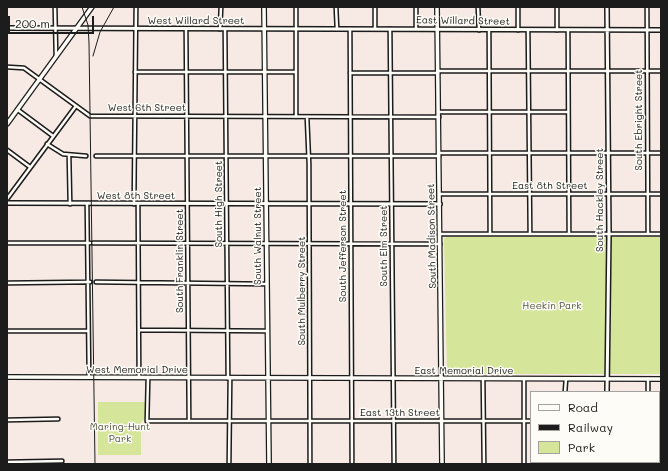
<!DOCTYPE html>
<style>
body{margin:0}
#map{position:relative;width:668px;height:471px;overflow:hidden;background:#f7eae4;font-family:Mali,sans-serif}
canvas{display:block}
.frame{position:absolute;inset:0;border:8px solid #1c1c1c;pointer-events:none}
.legend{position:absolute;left:530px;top:391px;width:130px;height:72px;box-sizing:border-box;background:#fdfcf7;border:1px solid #a3a29f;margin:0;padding:5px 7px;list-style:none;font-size:12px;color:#1c1c1c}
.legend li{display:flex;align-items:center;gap:8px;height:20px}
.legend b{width:20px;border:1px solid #a3a29f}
.scale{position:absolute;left:8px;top:16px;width:86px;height:18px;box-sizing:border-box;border:2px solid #1c1c1c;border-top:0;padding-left:5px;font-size:12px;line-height:14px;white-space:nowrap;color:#1c1c1c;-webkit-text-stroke:3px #fdfcf7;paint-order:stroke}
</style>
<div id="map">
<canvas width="668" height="471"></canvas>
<div class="frame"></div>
<ul class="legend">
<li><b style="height:5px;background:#fdfcf7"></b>Road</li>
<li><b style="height:5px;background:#1c1c1c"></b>Railway</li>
<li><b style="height:11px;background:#d5e599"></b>Park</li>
</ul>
<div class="scale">200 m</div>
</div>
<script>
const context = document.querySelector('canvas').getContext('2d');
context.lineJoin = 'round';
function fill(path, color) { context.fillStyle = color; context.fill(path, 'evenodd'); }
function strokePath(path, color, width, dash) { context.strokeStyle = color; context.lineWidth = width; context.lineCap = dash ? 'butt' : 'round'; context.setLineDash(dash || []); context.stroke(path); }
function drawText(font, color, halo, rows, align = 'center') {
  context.font = font + ' Mali,sans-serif'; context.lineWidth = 3; context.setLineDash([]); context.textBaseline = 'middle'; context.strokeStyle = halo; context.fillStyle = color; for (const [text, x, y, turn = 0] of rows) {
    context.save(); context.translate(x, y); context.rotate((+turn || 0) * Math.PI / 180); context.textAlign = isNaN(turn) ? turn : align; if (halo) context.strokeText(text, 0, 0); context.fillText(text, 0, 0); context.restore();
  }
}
fill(new Path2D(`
 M446,237h215v137h-214l-3,-135z
 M98,402h47l1,16 -5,4v33h-43z`), '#d5e599');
const minor = new Path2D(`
 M55,7l1,49
 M296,7v110
 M336,7l1,22
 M478,7l1,23
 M518,7v23
 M557,7v23
 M647,7l1,227
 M375,28v-21
 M186,29l3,392
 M220,29l1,-22
 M225,29l3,349
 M350,29l2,435
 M390,29l4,435
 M416,29v-22
 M489,30l1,204
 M528,30l2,204
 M568,30l1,204
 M7,67l17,1 66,48 349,1
 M438,71h223
 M135,72h161
 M350,73h88
 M18,110l35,26
 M438,112h130
 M307,117l2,47 1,300
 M47,144l16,10 23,2
 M7,150l23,17
 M439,153h222
 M69,156l1,48
 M96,156h343
 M440,194h221
 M7,199l69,-93
 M87,204l2,173
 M134,204l2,-197
 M138,204l1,173
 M440,234h221
 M7,243h83
 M93,243l347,1
 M96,282l170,2
 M7,283l83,-1
 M139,330l127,1
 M7,331h80
 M148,379l-1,42h384
 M483,379l1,85
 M524,379v85
 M565,392l1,-13
 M648,392v-13
 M7,420l51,-1
 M659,421h2
 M7,462l55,-1
 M229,464l1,-85
 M566,464v-2
 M648,464v-2`);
const tertiary = new Path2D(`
 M7,28l654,2
 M7,203l433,1
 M607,392l2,-158 -2,-227
 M607,464v-2`);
const secondary = new Path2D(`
 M264,7l5,457
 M437,7l5,457
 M7,124l85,-117
 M7,377l654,2`);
strokePath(minor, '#1c1c1c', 5.5);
strokePath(tertiary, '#1c1c1c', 6);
strokePath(secondary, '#1c1c1c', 6);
strokePath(minor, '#fdfcf7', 2.5);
strokePath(tertiary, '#fdfcf7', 3);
strokePath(secondary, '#fdfcf7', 3.5);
strokePath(new Path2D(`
 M82,7l6,18 1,18 6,421
 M93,56l7,-24 14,-25`), '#1c1c1c', 1);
drawText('10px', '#1c1c1c', '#fdfcf7', [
 ["West Willard Street",196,21],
 ["East Willard Street",463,21,1],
 ["West 6th Street",147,108],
 ["South Ebright Street",639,120,-90],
 ["East 8th Street",550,186],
 ["West 8th Street",136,196],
 ["South Hackley Street",600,200,-90],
 ["South High Street",219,204,-90],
 ["South Walnut Street",258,236,-90],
 ["South Madison Street",432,236,-91],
 ["South Jefferson Street",343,246,-90],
 ["South Elm Street",384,246,-90],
 ["South Franklin Street",180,261,-90],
 ["South Mulberry Street",302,291,-90],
 ["West Memorial Drive",137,370],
 ["East Memorial Drive",464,371],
 ["East 13th Street",400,413]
]);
drawText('10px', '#545842', '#fdfcf7', [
 ["Heekin Park",552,306],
 ["Maring-Hunt",120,427],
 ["Park",120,439]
]);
</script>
